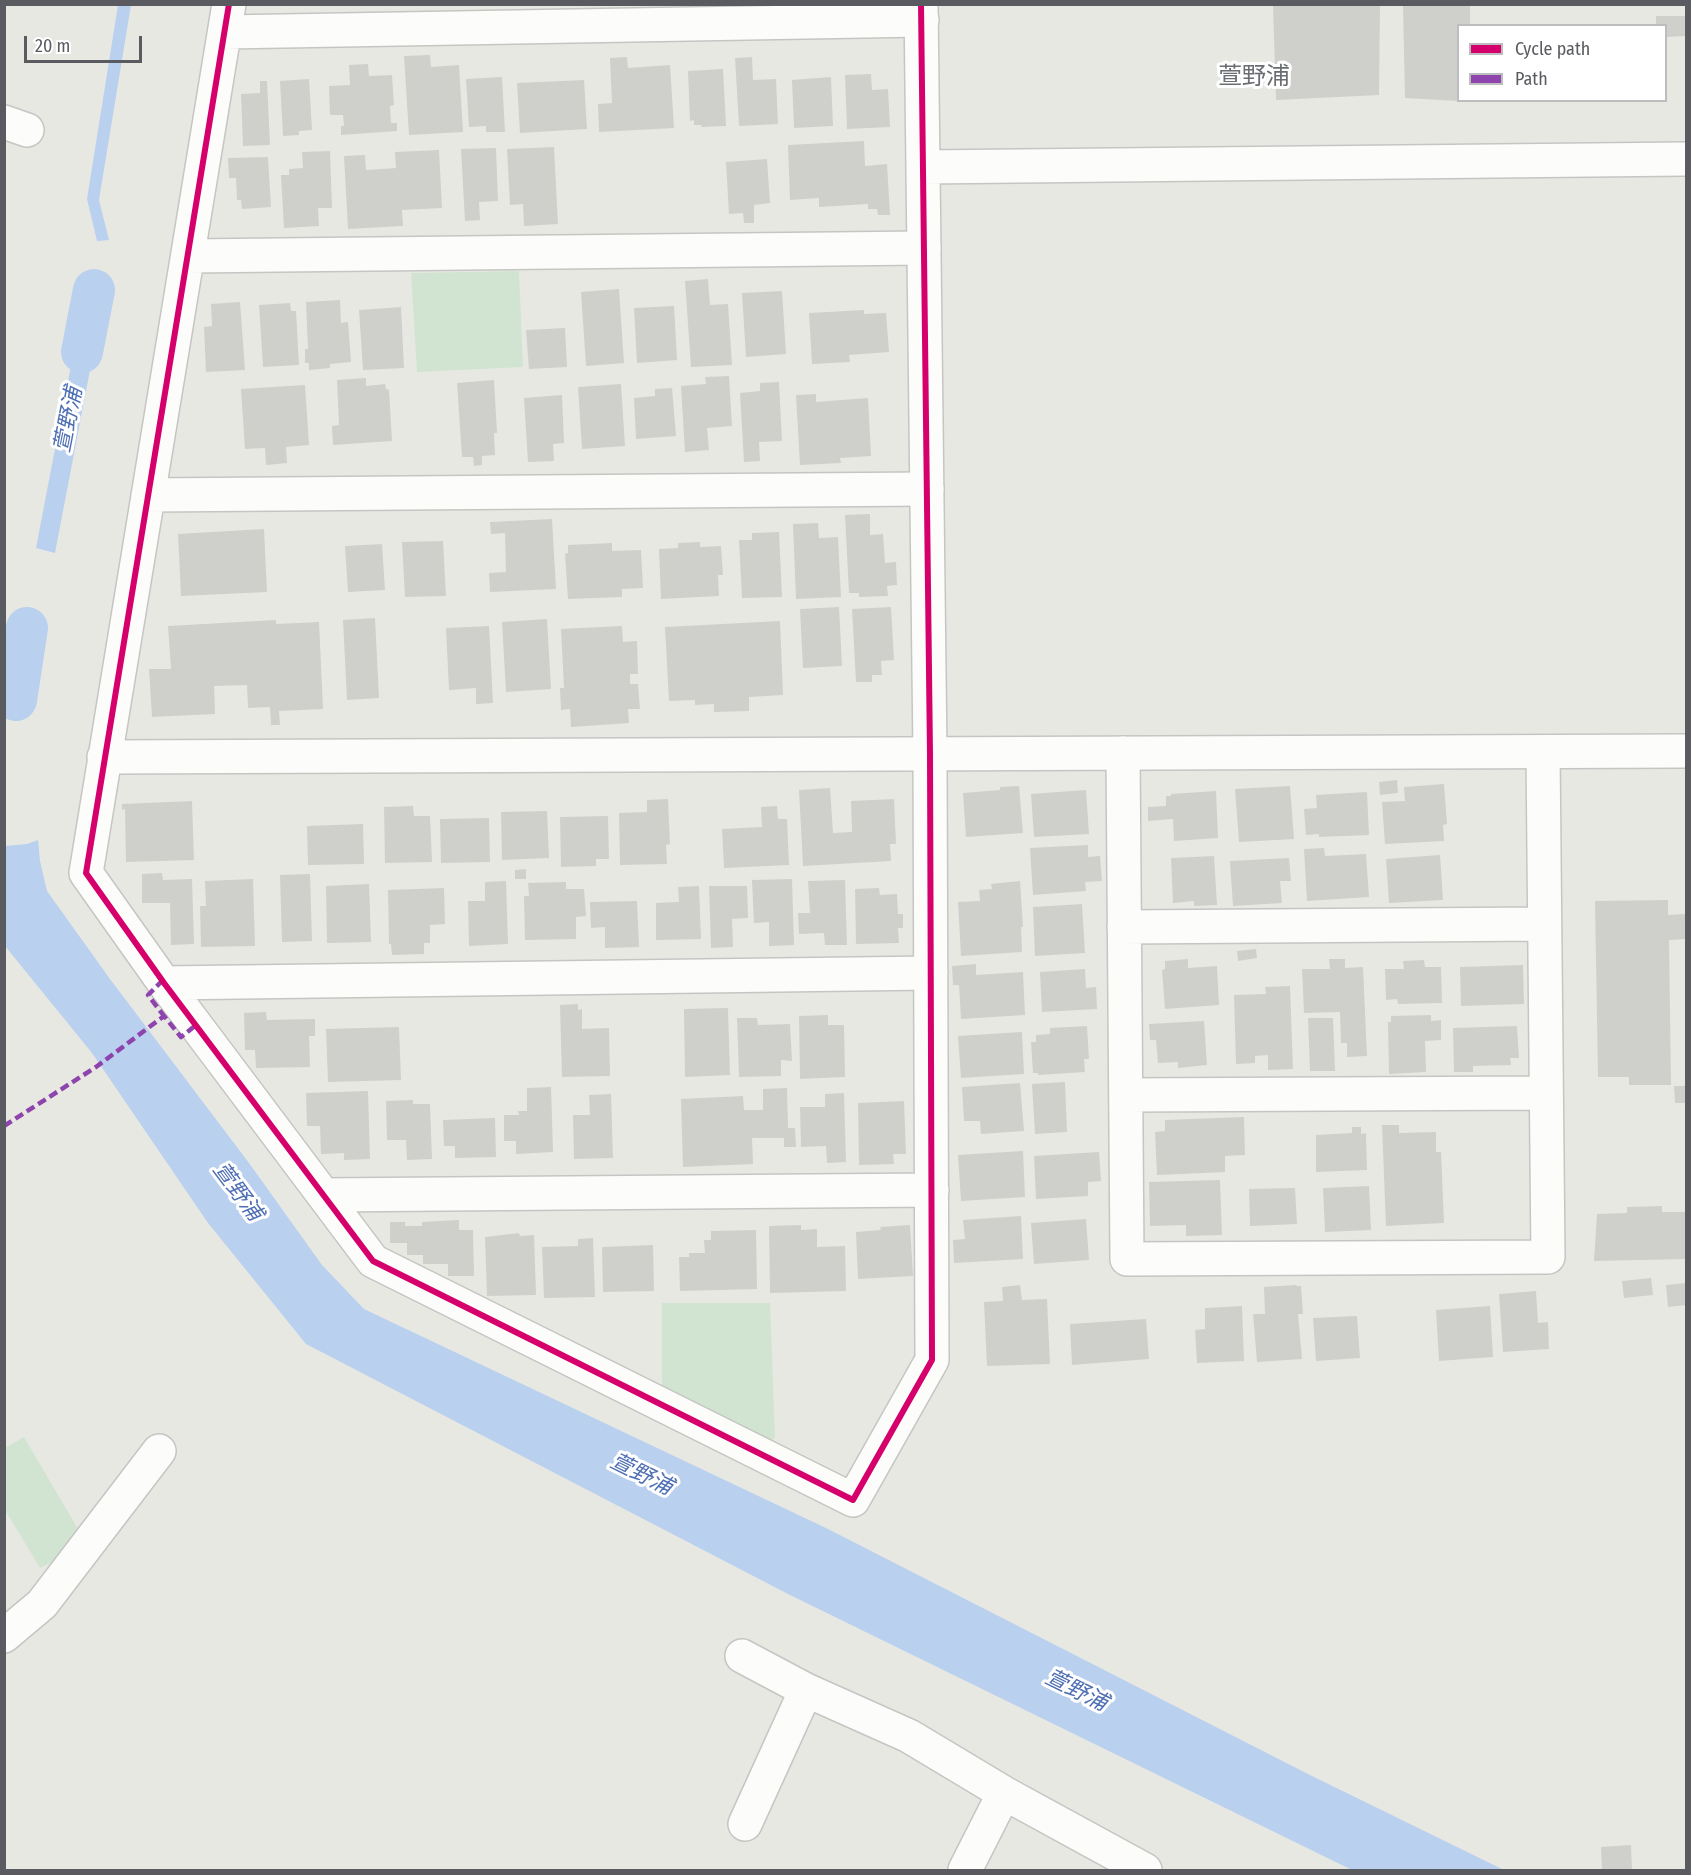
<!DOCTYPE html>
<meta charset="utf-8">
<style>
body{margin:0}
#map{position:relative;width:1691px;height:1875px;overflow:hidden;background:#e8e8e3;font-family:"Fira Sans Condensed",sans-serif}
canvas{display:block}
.frame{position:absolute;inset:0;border:6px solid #595b60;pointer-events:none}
.legend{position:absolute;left:1457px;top:24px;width:210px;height:78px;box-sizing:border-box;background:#fff;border:2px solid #bdbdbf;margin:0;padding:8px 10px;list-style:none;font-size:18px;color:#595b60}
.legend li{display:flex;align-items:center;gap:12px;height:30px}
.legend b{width:30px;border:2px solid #bdbdbf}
.scale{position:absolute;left:24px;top:36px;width:118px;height:27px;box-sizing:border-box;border:3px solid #595b60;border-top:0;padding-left:8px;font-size:18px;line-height:21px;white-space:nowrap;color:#595b60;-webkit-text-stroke:4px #fff;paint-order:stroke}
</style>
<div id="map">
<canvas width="1691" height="1875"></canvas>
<div class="frame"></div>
<ul class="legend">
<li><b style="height:8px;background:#d6006c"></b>Cycle path</li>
<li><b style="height:8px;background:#8e44ad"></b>Path</li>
</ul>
<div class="scale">20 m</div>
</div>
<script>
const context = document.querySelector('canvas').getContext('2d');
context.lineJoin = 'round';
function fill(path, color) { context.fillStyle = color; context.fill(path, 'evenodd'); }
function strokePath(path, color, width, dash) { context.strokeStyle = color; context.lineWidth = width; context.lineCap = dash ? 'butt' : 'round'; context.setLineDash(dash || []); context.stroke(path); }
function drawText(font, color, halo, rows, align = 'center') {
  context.font = font + ' "Fira Sans Condensed","Noto Sans JP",sans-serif'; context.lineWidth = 6; context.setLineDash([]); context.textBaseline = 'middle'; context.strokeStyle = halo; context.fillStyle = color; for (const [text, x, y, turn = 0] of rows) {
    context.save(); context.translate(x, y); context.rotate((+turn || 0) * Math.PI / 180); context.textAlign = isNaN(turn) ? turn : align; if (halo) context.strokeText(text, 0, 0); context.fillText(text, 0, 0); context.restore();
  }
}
fill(new Path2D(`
 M519,271l4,96 -106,5 -6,-99z
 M662,1303h108l5,134 -6,7 -107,-56z
 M24,1437l57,97 -27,27 -14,7 -35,-58v-62z`), '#d1e4d2');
fill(new Path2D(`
 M118,5h13l-32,195 10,40 -12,1 -10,-42z
 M85,292l19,5 -49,256 -19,-5z
 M19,630l16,1 -13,69 -17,-2z
 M38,840l2,21 7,30 63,88 139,184 73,102 42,44 464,220 480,245 196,96h-152l-564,-276 -482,-250 -98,-121 -116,-170 -87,-107v-100l22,-2z`), '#bad0ef');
strokePath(new Path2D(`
 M82,352l12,-62
 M16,700l11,-72`), '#bad0ef', 42);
fill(new Path2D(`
 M1273,4h107l-1,91 -103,5z
 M1403,4h67v22h-12v75l-53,-3z
 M1656,16h30v20l-20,1v-11h-10z
 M430,55l1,12 28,-2 4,67 -54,3 -5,-79z
 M627,57l1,11 42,-3 4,63 -75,4 -1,-28 14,-1 -2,-45z
 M752,57l1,23 23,-1 2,45 -39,2 -4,-68z
 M368,64l1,12 23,-1 2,30 -4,1 1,17h6v8l-56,4v-9h3l-1,-11h-13l-1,-29 21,-1 -1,-20z
 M723,69l3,57 -24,1 -1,-2h-7v-5l-4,1 -2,-50z
 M871,74l1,16 16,-1 2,38 -43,2 -2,-54z
 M502,77l3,55h-19v-6l-17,1 -3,-48z
 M831,77l2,49 -39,2 -2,-48z
 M309,79l3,51 -13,1v4l-16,1 -3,-55z
 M584,80l3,49 -67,4 -3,-50z
 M260,81h7l3,64 -27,1 -2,-52 19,-1z
 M864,141l1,25 22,-2 3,51h-12l-1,-6h-9v-5l-49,3v-9l-29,2 -2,-55z
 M554,147l4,77 -34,2 -1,-22 -13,1 -3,-56z
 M496,148l2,53 -19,1 1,18 -15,1 -4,-72z
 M439,150l3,58 -40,2 1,16 -55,3 -4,-73 21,-1 1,15 30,-2 -1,-16z
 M330,151l2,57h-14l1,18 -35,2 -3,-53h8v-6l14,-1 -1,-16z
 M268,157l3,50 -29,2 -1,-9h-4l-1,-22h-7l-1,-20z
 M767,159l3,44 -16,2v18h-10l-1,-10 -14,1 -3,-52z
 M708,279l2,26 18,-1 4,61 -41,2 -6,-86z
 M619,289l5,74 -38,3 -5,-74z
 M782,291l4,63 -40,3 -4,-64z
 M340,300l1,23 7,-1 3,40 -21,2v4l-21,2v-7h-4v-14h3l-2,-47z
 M240,302l5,68 -39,2 -2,-45 8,-1 -1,-22z
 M290,303l1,8h5l3,54 -36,2 -4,-62z
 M674,306l3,54 -40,3 -3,-55z
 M401,307l3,61 -41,2 -4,-60z
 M864,310v4l22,-1 3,39 -40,3 1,7 -38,2 -3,-51z
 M565,328l2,39 -38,2 -3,-39z
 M729,376l3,50 -25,2 2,22 -24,2 -4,-66 25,-2 -1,-7z
 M366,378v8l19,-2 1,5 3,1 3,51 -59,4 -1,-19 7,-1 -2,-45z
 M494,380l3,53h-3l1,22 -13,1v9l-8,1 -1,-9h-11l-5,-74z
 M779,382l3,59 -23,1 1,19 -16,1 -4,-69 20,-2v-8z
 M621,384l4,62 -43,3 -4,-62z
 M305,385l4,60 -23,2 1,16 -21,2 -1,-17 -20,1 -4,-60z
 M672,388l4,48 -40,3 -2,-41 21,-2v-7z
 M816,394v8l52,-4 3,58 -31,2 1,5 -41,2 -4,-70z
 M562,395l2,48 -11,1 1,17 -26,1 -4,-64z
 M870,514v21l13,-1 2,29 11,-1 1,23 -10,1 1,10 -29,1v-4h-10l-4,-78z
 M552,519l4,70 -66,3 -1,-19 17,-1 -1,-39 -14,1 -1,-12z
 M818,523l1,15 19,-1 3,60 -45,2 -3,-75z
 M264,529l3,63 -86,4 -3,-62z
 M779,532l3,65 -40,1 -3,-58h13v-7z
 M443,541l3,55 -41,1 -3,-55z
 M700,542v5l21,-1 2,29h-5l1,21 -58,3 -2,-50 19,-1v-5z
 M612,543v8l29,-1 2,38 -21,1v8l-54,2 -3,-45 3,-1v-8z
 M382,544l3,46 -37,2 -3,-46z
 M839,607l3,59 -39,2 -3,-59z
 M891,607l3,53 -13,1 1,14h-10v7h-16l-4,-73z
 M375,618l4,80 -32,2 -4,-80z
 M547,619l4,70 -45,3 -4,-70z
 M276,620v4l43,-2 4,87 -44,2 1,14h-9l-1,-18 -22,1 -1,-23 -33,1 1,28 -63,3 -3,-48h22l-3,-43z
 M780,621l3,74 -34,2v14l-35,1v-8l-19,1v-5l-26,1 -4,-74z
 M489,626l4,77 -17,1v-16l-27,2 -3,-62z
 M622,626l1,16 14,-1 1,33h-8v10h8l2,25h-12l1,14 -58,4 -1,-18 -9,1 -1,-22h4l-3,-59z
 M1397,780l1,13 -18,2 -1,-13z
 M1444,784l3,40 -4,1 1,16 -59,3 -3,-42 23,-1 -1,-14z
 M1019,786l4,47 -57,4 -3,-44 37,-3v-3z
 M1290,786l4,53 -55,3 -4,-53z
 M830,788l3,45 19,-1 -1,-31 43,-2 2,45h-6l1,17 -88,5 -4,-76z
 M1086,790l3,44 -55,3 -3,-43z
 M1216,791l2,47 -44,3 -1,-22 -25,2v-14l18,-1v-10h5v-2z
 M1367,792l2,43 -50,2v-3l-13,1 -2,-26 13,-1 -1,-13z
 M668,799l2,45 -4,1 1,19 -47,1 -1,-52 28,-1v-12z
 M192,801l2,59 -68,2 -1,-53 -3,1v-6z
 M413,806l1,10h16l2,46 -47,1 -1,-56z
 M777,806l1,13h9l2,46 -65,3 -2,-39 40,-2 -1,-20z
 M547,811l2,47 -47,2 -1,-48z
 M608,816l1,43h-13v7l-35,1 -1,-50z
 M489,818l1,44 -49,1 -1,-44z
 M363,824l1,40 -56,1 -1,-39z
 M1088,845v12l12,-1 2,25 -17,1 1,9 -53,4 -3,-47z
 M1324,848l1,8 41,-2 3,43 -62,4 -3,-52z
 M1440,855l3,45 -54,3 -3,-44z
 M1214,856l3,49 -23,1v-5l-21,2 -2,-45z
 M1289,858l2,23h-11l2,22 -49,3 -3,-45z
 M526,869v10h-11v-9z
 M162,873l1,7 29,-1 2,65 -23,1 -1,-42h-28v-29z
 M310,874l2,67 -30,1 -2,-67z
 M253,879l2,67 -54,1 -1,-41h6l-1,-25z
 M792,879l2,66 -25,1v-24l-15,1 -2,-43z
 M845,880l2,65h-22l-1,-12 -25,1 -1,-21h12l-2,-32z
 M506,881l2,63 -39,2 -1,-45h17v-19z
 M1020,881l3,46h-2l1,25 -61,4 -3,-54 22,-1 -1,-11 13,-1 -1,-5z
 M566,882v7h18l2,27 -10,1v22l-51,1 -1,-44h5l-1,-13z
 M369,884l2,58 -44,1 -1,-57z
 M699,886l2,53 -45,1v-37l23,-1 -1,-15z
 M709,886h38l1,32 -16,1 1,28 -22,1z
 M444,888l1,36 -15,1v18h-6v11l-32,1 -1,-11h-2l-1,-54z
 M879,888l1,7 17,-1 1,20h5v14h-5l1,15 -43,1 -1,-55z
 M1668,900v15l18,-1v25l-17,1 2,145h-42v-8h-31l-3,-176z
 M637,901l2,46 -34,1v-21l-14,1 -1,-26z
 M1082,904l3,49 -50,3 -2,-49z
 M1256,949l1,9 -19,3 -1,-10z
 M1188,959v9l29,-2 2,39 -54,4 -3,-39 3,-1v-8z
 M1329,959h16v9l18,-1 4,89 -20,1v-14h-6l-1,-31 -36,1 -2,-44h28z
 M1424,960l1,7h16l1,36 -44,1 -1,-5 -11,1 -1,-31h19l-1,-8z
 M976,964v11l47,-3 2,43 -64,4 -2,-34h-6l-1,-19z
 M1523,965l1,39 -63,2 -1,-39z
 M1085,969l1,19 10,-1 1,22 -55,3 -2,-40z
 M1290,986l3,83 -25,1v-15l-13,1v7l-19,1 -2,-69 32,-1 -1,-7z
 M578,1004v6l4,-1v20l27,-1 1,48 -48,1 -2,-72z
 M728,1008l2,67 -45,2 -1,-68z
 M266,1012l1,8 48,-1v17h-6l1,31 -54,1 -1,-18h-10l-1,-37z
 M828,1015v10h16l1,52 -45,2 -1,-63z
 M1431,1015v6l10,-1v20l-16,1 1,31 -37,2 -1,-52h3v-6z
 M737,1018h20l1,7 32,-1 2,37 -11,-1v16l-42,1z
 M1308,1018h25l2,53h-25z
 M1204,1021l3,44 -29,3v-6l-20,1 -2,-23h-6l-1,-16z
 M1087,1026l2,33h-5l1,13 -47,3v-2h-5l-2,-31h5v-7l14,-1v-6z
 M1517,1026l2,32h-9l1,7 -38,1v6h-19l-1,-44z
 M399,1027l2,53 -73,2 -2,-53z
 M1022,1032l2,42 -63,4 -3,-42z
 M1065,1082l2,50 -32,2 -3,-50z
 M1020,1083l4,48 -43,3 -1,-13h-16l-2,-34z
 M1674,1086h12v17h-11z
 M551,1087l2,65 -37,2v-13h-12v-26h15l-1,-4h9v-23z
 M787,1088l1,40h7l1,19h-12v-9h-32l1,26 -70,3 -2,-68 62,-3 1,14h19v-21z
 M368,1091l2,68 -26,1v-7l-23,1 -1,-28h-13l-1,-33z
 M844,1093l2,69 -19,1 -1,-17 -25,1 -1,-40h25v-13z
 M611,1094l2,64 -39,1 -1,-44h17l-1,-20z
 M413,1100v4h17l2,55 -25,1 -1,-20h-19l-1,-39z
 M904,1101l2,53h-13l1,10 -35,1 -1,-62z
 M1244,1117l1,38 -20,1v16l-68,3 -2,-43 10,-1v-11z
 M495,1118l1,39 -41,1v-12h-11l-1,-26z
 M1382,1125h17v8l37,-1v20h5l3,71 -58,3z
 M1352,1127h9v7l5,-1 1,37 -51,2v-37l36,-2z
 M1023,1151l2,46 -64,4 -3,-46z
 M1099,1152l2,29 -13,1v14l-52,3 -2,-43z
 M1220,1180l2,55 -36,1v-11l-36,1 -1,-44z
 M1369,1186l2,44 -46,2 -2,-44z
 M1295,1188l2,36 -47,2 -1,-37z
 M1662,1206v6h24v47l-92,2 3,-47 30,-1v-6z
 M1021,1216l2,43 -69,4 -1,-23 12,-1 -2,-19z
 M1086,1219l3,41 -55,4 -3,-41z
 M459,1220v10h14l1,46h-26v-12h-25v-9h-16v-12h-17v-21h15v4h17v-4z
 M801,1225v5l16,-1v18l28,-1 1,45 -76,2 -1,-67z
 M910,1225l3,51 -55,3 -2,-47 25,-2 -1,-3z
 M756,1230l1,59 -77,2 -1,-34h10v-4h16l-1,-13h7v-9z
 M519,1233l1,3 14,-1 2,60 -49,1 -2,-59z
 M593,1238l2,59 -51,1 -2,-51 36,-1v-7z
 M653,1245l1,46 -51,1 -1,-45z
 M1651,1278l2,17 -29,3 -2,-17z
 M1686,1283v22l-18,2 -2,-22z
 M1020,1285l2,15 25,-1 3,65 -63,2 -3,-64 19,-1 -1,-14z
 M1296,1285l1,1h4l2,28h-5l4,45 -45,3 -4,-48h12l-1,-27z
 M1536,1291l2,32 10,-1 1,27 -46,3 -4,-58z
 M1242,1306l2,55 -47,2 -2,-33 10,-1v-21z
 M1490,1306l3,51 -54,4 -3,-51z
 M1357,1316l3,42 -44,3 -3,-43z
 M1146,1319l3,40 -77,6 -2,-41z
 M1631,1845l1,25h-30l-1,-23z`), '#cfcfcc');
const street = new Path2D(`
 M229,4l-143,869 78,110 209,278 480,239 79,-140 -2,-606
 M225,32l697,-12
 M4,122l23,8
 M188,256l736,-8
 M148,495l779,-6
 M1123,753l4,506 421,-2 -5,-505
 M1124,927l420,-3
 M164,983l767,-10
 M1126,1095l420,-2
 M324,1195l608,-5
 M4,1636l38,-32 117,-153
 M742,1656l64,34 103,46 95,57 141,77
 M745,1824l61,-134
 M965,1870l39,-77`);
const secondary = new Path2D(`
 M921,4l9,750
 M923,167l763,-8
 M104,757l1582,-6`);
strokePath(street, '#c5c5c3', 36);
strokePath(secondary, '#c5c5c4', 36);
strokePath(street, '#fcfcfb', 33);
strokePath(secondary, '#fcfcfb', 33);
strokePath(new Path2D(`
 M163,980l-15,15 16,21
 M4,1126l92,-59 68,-51 17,21 15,-12`), '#8e44ad', 4.5, [9, 4.5]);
strokePath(new Path2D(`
 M229,4l-143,869 78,110 209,278 480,239 79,-140 -2,-606 -9,-750`), '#d6006c', 6);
drawText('italic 22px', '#4e6fb3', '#fff', [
 ["萱野浦",69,420,-79],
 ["萱野浦",237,1192,53],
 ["萱野浦",641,1475,26],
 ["萱野浦",1076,1691,26]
]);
drawText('24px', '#6a6d72', '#fff', [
 ["萱野浦",1254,77]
]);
</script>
